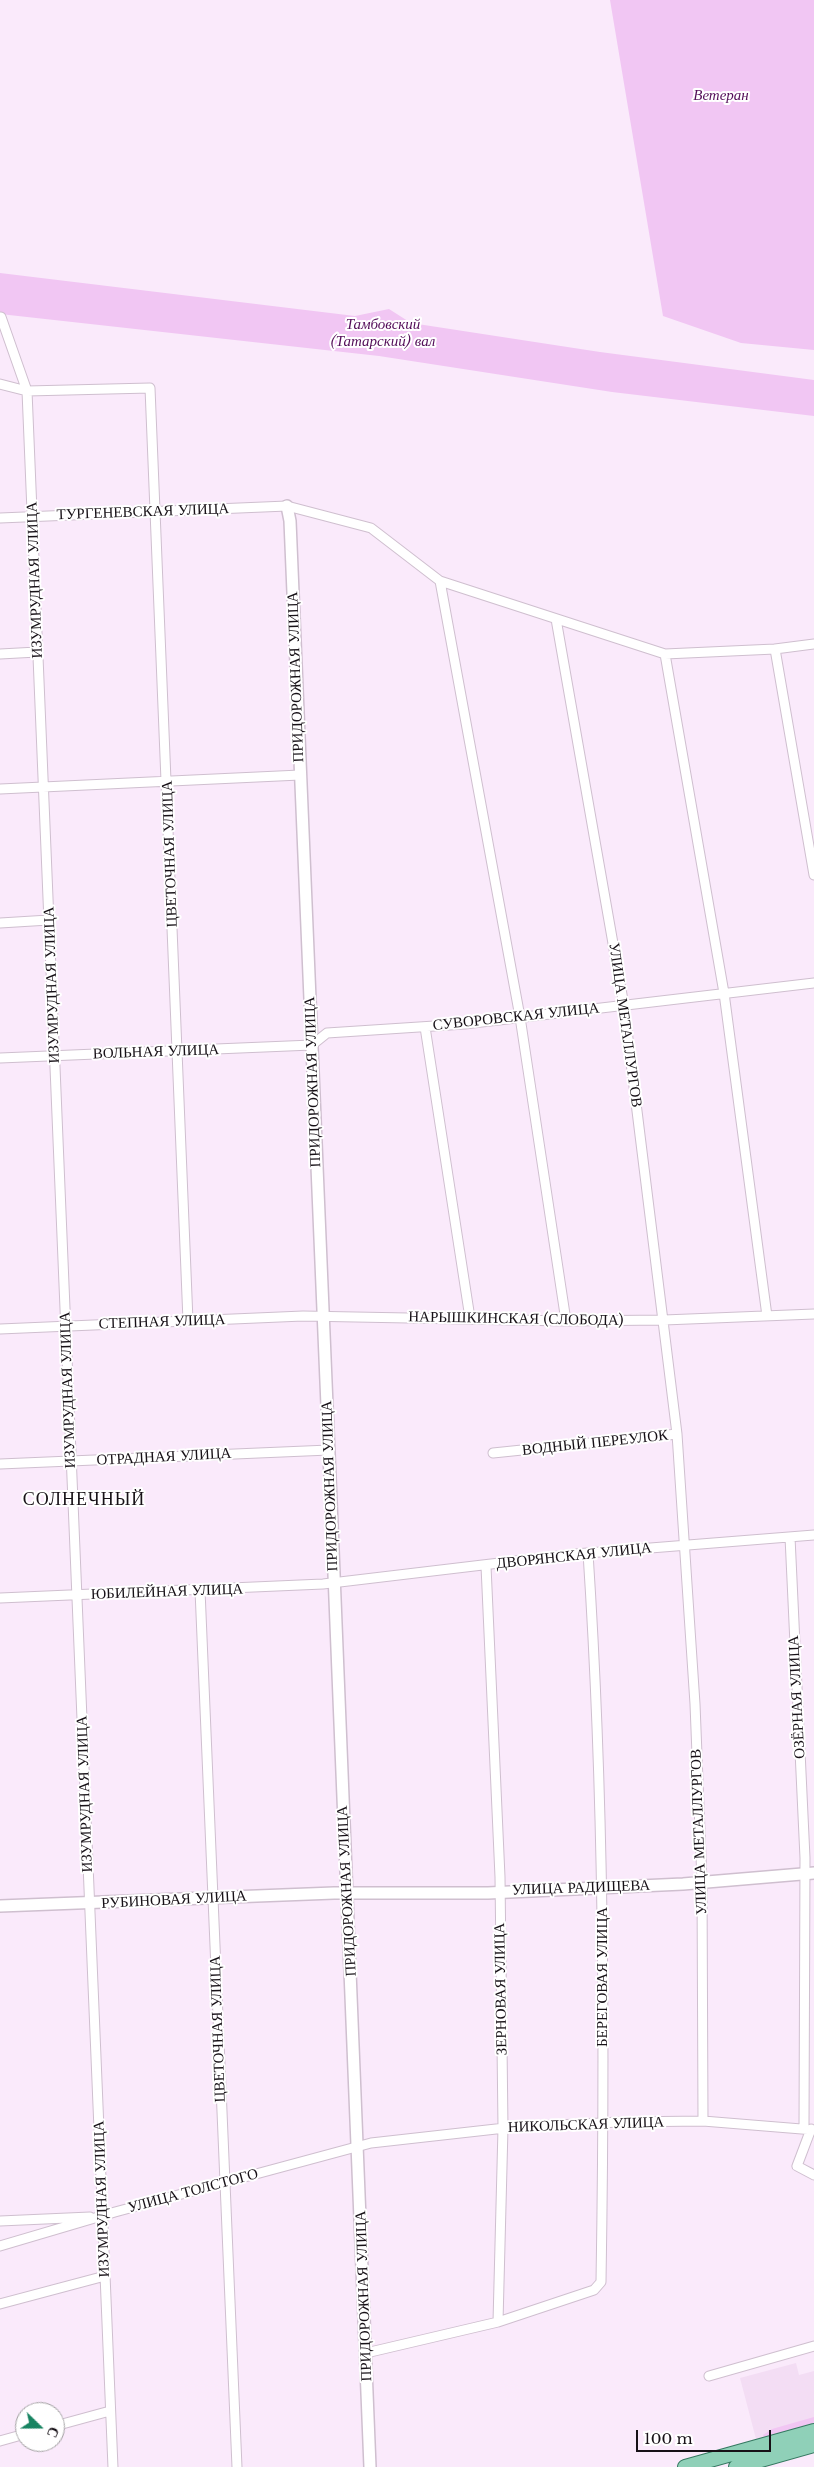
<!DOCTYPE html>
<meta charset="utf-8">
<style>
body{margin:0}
#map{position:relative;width:814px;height:2467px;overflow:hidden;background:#faeafb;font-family:"Libre Baskerville",serif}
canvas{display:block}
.north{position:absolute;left:15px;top:2402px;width:50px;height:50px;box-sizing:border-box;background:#fff;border:1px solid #a2a0a2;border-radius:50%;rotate:112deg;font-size:14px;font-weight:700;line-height:20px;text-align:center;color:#171117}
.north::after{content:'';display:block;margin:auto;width:18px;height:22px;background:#178461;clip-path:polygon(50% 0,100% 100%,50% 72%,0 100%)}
.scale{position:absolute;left:636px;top:2430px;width:135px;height:22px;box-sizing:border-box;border:2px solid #171117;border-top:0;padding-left:6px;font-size:15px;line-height:18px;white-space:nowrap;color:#171117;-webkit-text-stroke:4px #fff;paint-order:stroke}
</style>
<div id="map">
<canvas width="814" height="2467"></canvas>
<div class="north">С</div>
<div class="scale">100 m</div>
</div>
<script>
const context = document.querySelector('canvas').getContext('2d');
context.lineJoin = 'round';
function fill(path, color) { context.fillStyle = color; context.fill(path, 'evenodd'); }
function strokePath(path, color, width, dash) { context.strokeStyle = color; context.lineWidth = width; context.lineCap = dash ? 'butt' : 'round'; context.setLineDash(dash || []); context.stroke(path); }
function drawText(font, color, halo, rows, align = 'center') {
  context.font = font + ' "Libre Baskerville",serif'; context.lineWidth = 4; context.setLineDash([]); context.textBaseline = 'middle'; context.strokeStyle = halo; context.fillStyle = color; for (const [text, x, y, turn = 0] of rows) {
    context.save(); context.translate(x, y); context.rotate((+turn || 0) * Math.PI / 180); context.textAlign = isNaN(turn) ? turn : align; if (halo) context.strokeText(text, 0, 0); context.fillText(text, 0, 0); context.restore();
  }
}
fill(new Path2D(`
 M796,2363l3,12 15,-4v52l-58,16 -16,-61z`), '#f3ddf4');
fill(new Path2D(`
 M610,0h204v350l-73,-7 -78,-27z
 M0,273l355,43 34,-7 22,14 189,29 214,28v36l-202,-24 -233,-36 -379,-42z
 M814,2417v6l-50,14 -1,-2 9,-6z`), '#f1c6f3');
const minor = new Path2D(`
 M1,317l26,74 86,2076
 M0,384l27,7 123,-3 38,933
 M0,518l287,-12 84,22 69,53 225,73 110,-5 39,-5
 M440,581l80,436 46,304
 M556,619l68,387 53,428
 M775,649l39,226
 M0,654l37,-2
 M665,654l59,339 43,323
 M0,789l300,-14
 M0,923l49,-3
 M425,1027l45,291
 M0,1058l312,-13 15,-12 138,-9 349,-41
 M0,1329l303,-13 263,5 98,-1 150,-6
 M493,1453l184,-19 18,270 7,178 1,239
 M0,1464l329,-14
 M790,1537l15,321 -1,270
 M486,1566l14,311 3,251 -5,194
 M200,1590l37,877
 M0,1598l323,-14 252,-30 239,-19
 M811,2129l-14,37 17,9
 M0,2221l90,-4
 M0,2246l115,-34 256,-69 143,-16 106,-5 83,-1 111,9
 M0,2304l105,-28
 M366,2353l132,-31 96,-32 7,-8c4,-243 3,-486 -13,-729
 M709,2376l105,-30
 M55,2426l55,-15
 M0,2441l25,-7`);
const tertiary = new Path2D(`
 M287,506l3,15c28,649 54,1297 80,1946
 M0,1906l334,-13h154l195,-9 131,-11`);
const primary = new Path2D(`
 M685,2467l129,-36
 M736,2467l78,-22`);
strokePath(minor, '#cfbfcf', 11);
strokePath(tertiary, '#cfbfcf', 14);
strokePath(primary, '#347860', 16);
strokePath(minor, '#fff', 9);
strokePath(tertiary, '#fff', 11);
strokePath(primary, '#8fd0b8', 14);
drawText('italic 15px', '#540e59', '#fff', [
 ["Ветеран",721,96],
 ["Тамбовский",383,325],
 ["(Татарский) вал",383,342]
]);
drawText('15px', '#171117', '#fff', [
 ["ТУРГЕНЕВСКАЯ УЛИЦА",143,512,-2],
 ["ИЗУМРУДНАЯ УЛИЦА",35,580,-92],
 ["ПРИДОРОЖНАЯ УЛИЦА",296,677,-92],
 ["ЦВЕТОЧНАЯ УЛИЦА",170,854,-92],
 ["ИЗУМРУДНАЯ УЛИЦА",52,985,-92],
 ["СУВОРОВСКАЯ УЛИЦА",516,1017,-6],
 ["УЛИЦА МЕТАЛЛУРГОВ",625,1025,82],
 ["ВОЛЬНАЯ УЛИЦА",156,1052,-2],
 ["ПРИДОРОЖНАЯ УЛИЦА",313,1082,-92],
 ["НАРЫШКИНСКАЯ (СЛОБОДА)",516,1319,1],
 ["СТЕПНАЯ УЛИЦА",162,1322,-2],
 ["ИЗУМРУДНАЯ УЛИЦА",68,1390,-92],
 ["ВОДНЫЙ ПЕРЕУЛОК",595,1443,-6],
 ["ОТРАДНАЯ УЛИЦА",164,1457,-3],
 ["ПРИДОРОЖНАЯ УЛИЦА",330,1486,-92],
 ["ДВОРЯНСКАЯ УЛИЦА",574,1556,-6],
 ["ЮБИЛЕЙНАЯ УЛИЦА",167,1592,-2],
 ["ОЗЁРНАЯ УЛИЦА",797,1697,-93],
 ["ИЗУМРУДНАЯ УЛИЦА",85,1794,-92],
 ["УЛИЦА МЕТАЛЛУРГОВ",699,1832,-92],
 ["УЛИЦА РАДИЩЕВА",581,1888,-2],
 ["ПРИДОРОЖНАЯ УЛИЦА",347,1891,-93],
 ["РУБИНОВАЯ УЛИЦА",174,1900,-3],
 ["БЕРЕГОВАЯ УЛИЦА",603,1977,-90],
 ["ЗЕРНОВАЯ УЛИЦА",501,1989,-91],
 ["ЦВЕТОЧНАЯ УЛИЦА",218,2029,-92],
 ["НИКОЛЬСКАЯ УЛИЦА",586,2125,-2],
 ["УЛИЦА ТОЛСТОГО",193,2191,-15],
 ["ИЗУМРУДНАЯ УЛИЦА",102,2199,-92],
 ["ПРИДОРОЖНАЯ УЛИЦА",364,2296,-92]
]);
context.letterSpacing = '1px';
drawText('18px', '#171117', '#fff', [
 ["СОЛНЕЧНЫЙ",84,1500]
]);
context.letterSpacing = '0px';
</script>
